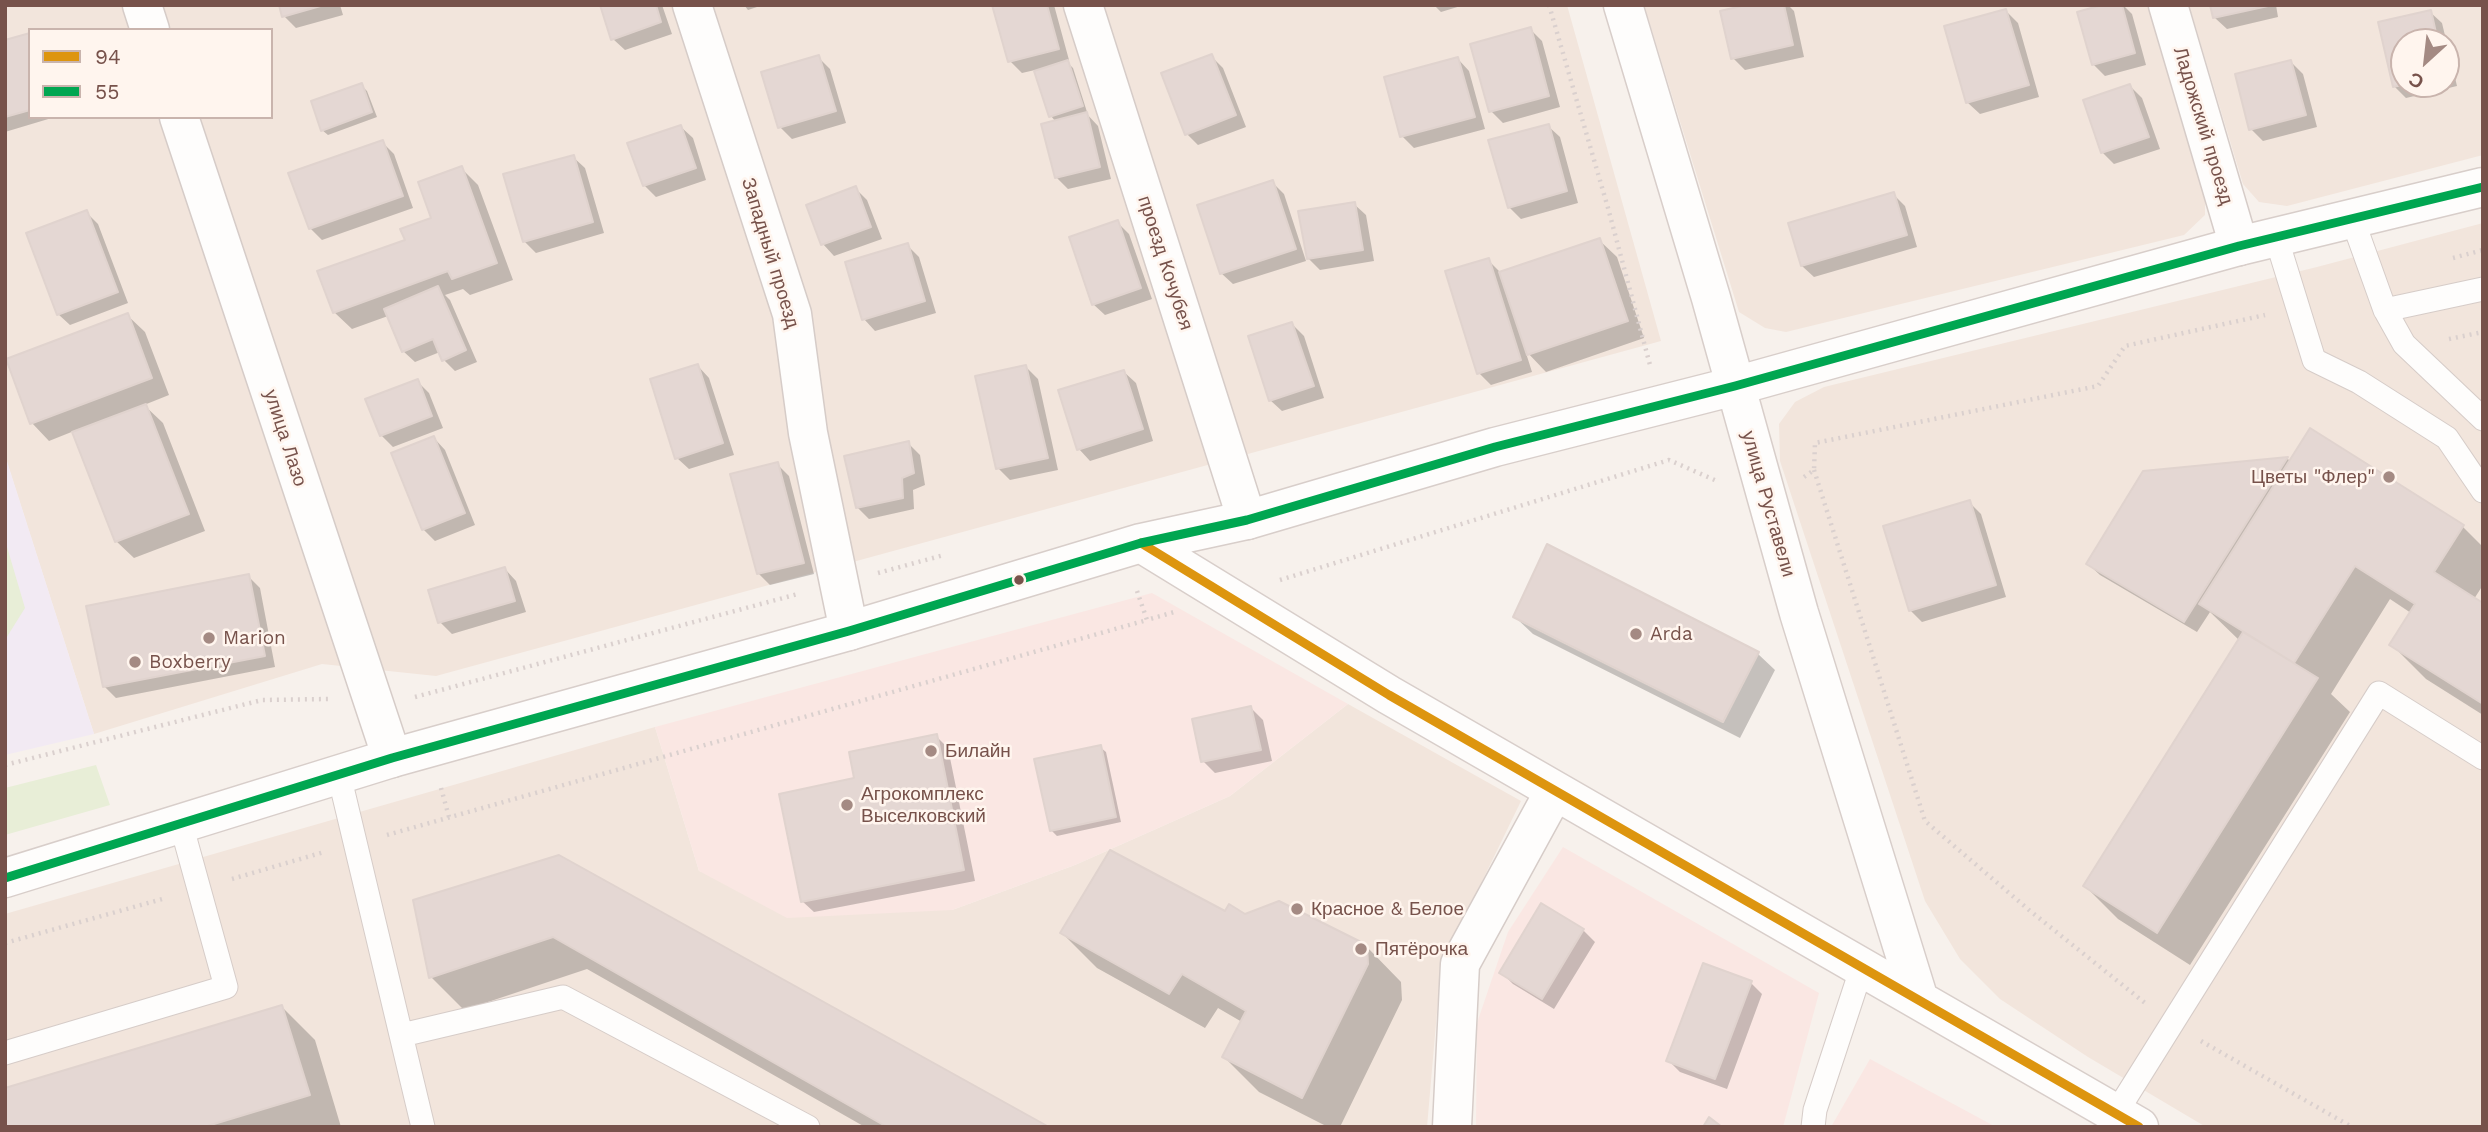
<!DOCTYPE html>
<meta charset="utf-8">
<style>
body{margin:0}
#map{position:relative;width:2488px;height:1132px;overflow:hidden;background:#f7f1ec;font-family:"Work Sans",sans-serif}
canvas{display:block}
.frame{position:absolute;inset:0;border:7px solid #77524b;pointer-events:none}
.legend{position:absolute;left:28px;top:28px;width:245px;height:91px;box-sizing:border-box;background:#fff5ee;border:2px solid #c9b4ad;margin:0;padding:9px 12px;list-style:none;font-size:21px;color:#77524b}
.legend li{display:flex;align-items:center;gap:14px;height:35px}
.legend b{width:35px;border:2px solid #c9b4ad}
.north{position:absolute;left:2390px;top:28px;width:70px;height:70px;box-sizing:border-box;background:#fff5ee;border:2px solid #c9b4ad;border-radius:50%;rotate:207deg;font-size:19px;font-weight:700;line-height:28px;text-align:center;color:#77524b}
.north::after{content:'';display:block;margin:auto;width:24px;height:32px;background:#a48a83;clip-path:polygon(50% 0,100% 100%,50% 72%,0 100%)}
</style>
<div id="map">
<canvas width="2488" height="1132"></canvas>
<div class="frame"></div>
<ul class="legend">
<li><b style="height:9px;background:#dd950f"></b>94</li>
<li><b style="height:9px;background:#00a651"></b>55</li>
</ul>
<div class="north">С</div>
</div>
<script>
const context = document.querySelector('canvas').getContext('2d');
context.lineJoin = 'round';
function fill(path, color) { context.fillStyle = color; context.fill(path, 'evenodd'); }
function strokePath(path, color, width, dash) { context.strokeStyle = color; context.lineWidth = width; context.lineCap = dash ? 'butt' : 'round'; context.setLineDash(dash || []); context.stroke(path); }
function drawText(font, color, halo, rows, align = 'center') {
  context.font = font + ' "Work Sans",sans-serif'; context.lineWidth = 5; context.setLineDash([]); context.textBaseline = 'middle'; context.strokeStyle = halo; context.fillStyle = color; for (const [text, x, y, turn = 0] of rows) {
    context.save(); context.translate(x, y); context.rotate((+turn || 0) * Math.PI / 180); context.textAlign = isNaN(turn) ? turn : align; if (halo) context.strokeText(text, 0, 0); context.fillText(text, 0, 0); context.restore();
  }
}
fill(new Path2D(`
 M5,5h1562l94,336 -1225,335 -114,-12 -228,70 -89,-278zM30,30h241v87h-241z
 M1644,5h505l56,185v25l-21,20 -398,97 -21,-4 -26,-16z
 M2189,5h294v150l-196,51 -28,-4 -16,-18zM2404,42h42v42h-42z
 M2483,223v904h-277l-118,-70 -88,-58 -40,-40 -35,-58 -145,-440 -1,-37 16,-22 29,-15 493,-120z
 M1348,704l173,97 -80,165 -14,161h-1422v-213l650,-187 44,144 253,39 123,-45 155,-69z`), '#f2e5dc');
fill(new Path2D(`
 M1152,593l196,111 -118,92 -155,69 -123,45 -165,8 -88,-47 -44,-144z
 M1563,847l256,146 -36,134h-307l1,-104 31,-91z
 M1870,1059l126,68h-165z`), '#fae7e3');
fill(new Path2D(`
 M5,455l89,279 -89,21z`), '#f2eaf3');
fill(new Path2D(`
 M5,540l20,68 -20,32z
 M96,765l14,40 -105,30v-47z`), '#e8eed7');
fill(new Path2D(`
 M281,5h59l3,10 -47,13 -12,-12z
 M602,5h60l10,29 -47,16 -12,-11z
 M744,5h19l-15,5z
 M994,5h60l15,55 -3,1 7,7 14,44h-2l13,14 13,53 -43,10 -11,-11 -1,-56 -5,-6 -16,-46 -13,3 -12,-12z
 M1434,5h30l-23,7z
 M1753,5h35l6,6 10,46 -59,13 -12,-12z
 M2108,5h15l9,9 14,51 -41,11 -12,-12z
 M2212,5h64l2,12 -51,12 -12,-11z
 M2006,11l12,12 21,74 -59,17 -12,-11 -22,-75z
 M2430,12l12,11 15,63 -51,12 -12,-12 -14,-63zM2404,42h42v42h-42z
 M1530,29l12,12 18,66 -57,16 -12,-12z
 M30,34v83h25l-50,15v-90z
 M1211,56l12,12 23,59 -48,18 -11,-11z
 M818,57l12,12 16,54 -54,16 -12,-12z
 M1458,59l11,12 16,58 -71,19 -12,-12z
 M2291,62l12,12 14,53 -54,14 -12,-12z
 M361,85l6,6 10,26 -49,18 -6,-5z
 M2130,86l12,12 18,51 -46,15 -12,-12z
 M1548,126l12,11 18,66 -57,16 -12,-12z
 M681,127l12,11 13,42 -50,17 -12,-12z
 M382,142l12,12 19,54 -91,32 -12,-12z
 M573,157l12,11 19,65 -68,20 -12,-12z
 M461,168l17,17 35,95 -43,15 -7,-6 -18,6 5,5 27,62 -22,9 -11,-11 -4,-8 -25,10 -12,-11 -15,-35 -36,13 -18,-17 73,-71 26,-22z
 M1272,182l12,12 22,67 -73,23 -12,-11z
 M855,188l12,12 15,39 -48,17 -11,-12z
 M1893,194l12,12 12,41 -103,30 -12,-11z
 M1354,204l12,11 8,46 -54,9 -12,-12z
 M86,212l12,12 30,79 -58,22 -12,-11z
 M1117,222l12,12 23,65 -47,16 -12,-11z
 M1599,240l18,17 27,81 -98,34 -21,-22 7,22 -41,13 -12,-12 9,-113 12,12z
 M907,245l12,12 17,56 -61,18 -11,-12z
 M127,315l18,17 24,63 -25,10 19,18 42,108 -71,27 -18,-17 -42,-110 -25,10 -17,-18z
 M1292,324l12,12 20,62 -42,13 -12,-11z
 M698,366l11,12 25,77 -45,14 -12,-11z
 M1026,367l12,12 20,91 -48,10 -12,-12z
 M1124,372l12,11 17,58 -63,20 -11,-12z
 M417,381l12,12 14,35 -50,19 -12,-12z
 M434,438l11,12 30,75 -40,16 -12,-12z
 M908,443l12,12 5,30 -12,5 1,19 -45,10 -12,-12z
 M2287,459l176,68 20,20v38l-9,14 9,6v110l-57,-36 -35,-35 20,-31 -21,-14 -59,95 19,18 -160,253 -72,-46 -33,-33 155,-245 -30,-29 -13,20 -97,-57 -12,-11 56,-92z
 M777,464l12,12 25,98 -44,11 -12,-12z
 M1969,502l12,12 25,83 -84,25 -12,-12z
 M505,569l11,12 10,31 -74,22 -12,-12z
 M248,576l12,12 15,79 -159,31 -12,-12z
 M1515,617l242,36 18,17 -35,68 -207,-104z
 M1251,708l12,12 9,41 -57,12 -12,-12z
 M936,736l12,12 27,133 -161,31 -12,-11 54,-121z
 M1100,747l6,5 15,70 -64,14 -6,-6z
 M559,856l487,271h-181l-278,-158 -123,41 -33,-33z
 M1225,913l19,3 122,30 35,36 1,18 -62,127h-12l-69,-35 -35,-35 18,-35 -24,-14 -13,20 -108,-60 -35,-35z
 M1583,930l12,12 -41,67 -41,-25 -12,-12z
 M1751,983l11,11 -35,95 -47,-17 -12,-12z
 M282,1007l33,33 26,87h-336z`), '#0003');
const building = new Path2D(`
 M279,5h45l-42,12z
 M600,5h56l5,17 -50,18z
 M992,5h55l12,44 -51,13z
 M1746,5h38l9,40 -62,14 -11,-48z
 M2102,5h20l13,48 -43,12 -15,-53z
 M2210,5h57l1,1 -55,12z
 M2006,9l23,76 -63,18 -22,-77z
 M2431,10l7,32h-34v42h2l-13,3 -15,-65z
 M1531,27l18,69 -60,16 -19,-68z
 M30,33v77l-25,7v-77z
 M1212,54l24,61 -51,20 -24,-62z
 M819,55l17,56 -58,17 -17,-56z
 M1458,57l17,60 -75,20 -16,-60z
 M1068,60l15,46 -34,11 -15,-46z
 M2291,60l15,55 -57,15 -14,-56z
 M362,83l10,29 -51,19 -10,-30z
 M2130,84l19,53 -48,16 -18,-53z
 M1087,112l13,55 -45,11 -14,-54z
 M1549,124l18,67 -59,17 -20,-68z
 M681,125l15,43 -53,18 -16,-43z
 M383,140l20,56 -94,33 -21,-56z
 M574,155l19,67 -70,20 -20,-68z
 M462,166l35,97 -45,16 -4,-8 -115,42 -16,-42 88,-31 -5,-11 31,-11 -13,-36z
 M1273,180l23,69 -76,25 -23,-69z
 M856,186l15,41 -50,18 -15,-40z
 M1894,192l13,43 -106,31 -13,-43z
 M1355,202l8,48 -56,9 -9,-48z
 M87,210l31,82 -61,23 -31,-82z
 M1118,220l23,68 -49,17 -23,-68z
 M1600,238l28,83 -101,34 -28,-83z
 M908,243l17,58 -63,19 -17,-58z
 M1489,258l32,102 -44,14 -32,-103z
 M438,286l28,64 -24,11 -9,-22 -31,13 -18,-43z
 M128,313l24,65 -122,46 -24,-65z
 M1292,322l22,64 -45,15 -21,-65z
 M698,364l25,79 -48,16 -25,-80z
 M1026,365l22,93 -52,11 -21,-93z
 M1124,370l19,59 -66,21 -19,-60z
 M418,379l14,37 -52,20 -15,-37z
 M146,404l43,110 -74,28 -43,-110z
 M2310,428l154,97 -30,47 49,31v101l-94,-59 26,-41 -60,-38 -61,97 -95,-59z
 M434,436l31,77 -43,17 -31,-77z
 M909,441l5,32 -12,5 1,20 -47,10 -12,-52z
 M2288,457l-104,165 -98,-58 57,-93z
 M778,462l26,101 -47,11 -27,-100z
 M1970,500l26,85 -87,26 -26,-85z
 M1547,544l212,108 -36,70 -210,-105z
 M505,567l10,34 -77,22 -10,-33z
 M249,574l16,82 -162,31 -17,-81z
 M2243,632l75,46 -161,255 -74,-47z
 M1251,706l10,44 -60,12 -9,-43z
 M937,734l27,136 -163,32 -22,-108 75,-16 -5,-26z
 M1101,745l15,72 -66,14 -16,-72z
 M1110,850l115,61 4,-7 16,10 34,-13 88,44 1,19 -66,134 -80,-41 24,-46 -64,-37 -13,20 -109,-61z
 M559,855l490,272h-162l-334,-190 -124,41 -16,-78z
 M1541,903l43,26 -42,70 -43,-26z
 M1703,963l49,18 -37,98 -49,-18z
 M282,1005l28,90 -106,32h-199v-39z
 M1709,1117l13,10h-19z`);
fill(building, '#e4d7d3');
strokePath(building, '#e0d3ce', 2);
const lane = new Path2D(`
 M2352,218l33,92 19,34 79,75
 M2276,237l38,123 45,22 88,56 36,53
 M2385,310l98,-21
 M339,775l84,352
 M402,1035l161,-38 245,130
 M5,1053l221,-66 -45,-163
 M2116,1113l263,-420 104,65
 M1813,1127l2,-17 47,-143`);
const street = new Path2D(`
 M142,5l8,25
 M692,5l100,309 16,119 41,198
 M1083,5l164,515
 M2168,5l71,241
 M179,117l213,641
 M1452,1127l8,-163 94,-172`);
const secondary = new Path2D(`
 M1623,5l88,293 88,315 120,387
 M1141,543l248,152 750,432
 M5,878l387,-120 457,-127 292,-88 106,-23 248,-73 240,-61 504,-140 244,-59`);
strokePath(lane, '#d6ccc8', 25);
strokePath(street, '#d6ccc8', 41);
strokePath(secondary, '#d8ceca', 41);
strokePath(new Path2D(`
 M1549,5l59,203 42,157
 M2453,258l30,-8
 M2449,339l34,-7
 M1814,470l111,351 104,89 116,93
 M1804,477l10,-7 1,-27 283,-57 27,-40 140,-31
 M878,573l66,-18
 M1280,580l389,-120 48,21
 M1137,591l10,29 27,-8
 M415,697l383,-103
 M5,765l257,-65 67,-1
 M441,788l8,29
 M387,835l760,-215
 M232,879l92,-27
 M5,943l161,-45
 M2201,1041l151,86`), '#dad0ce', 4.5, [2, 5]);
strokePath(lane, '#fefdfc', 23);
strokePath(street, '#fefdfc', 38);
strokePath(secondary, '#fefdfc', 38);
strokePath(new Path2D(`
 M1141,543l248,152 750,432`), '#dd950f', 9);
strokePath(new Path2D(`
 M5,878l387,-120 457,-127 292,-88 106,-23 248,-73 240,-61 504,-140 244,-59`), '#00a651', 9);
for (const [x, y, r, color] of [
 [2389,477,7,"#a48a83"],
 [1019,580,6,"#77524b"],
 [1636,634,7,"#a48a83"],
 [209,638,7,"#a48a83"],
 [135,662,7,"#a48a83"],
 [931,751,7,"#a48a83"],
 [847,805,7,"#a48a83"],
 [1297,909,7,"#a48a83"],
 [1361,949,7,"#a48a83"]
]) { const dot = new Path2D(); dot.arc(x, y, r, 0, 2 * Math.PI); context.fillStyle = color; context.fill(dot); strokePath(dot, '#fff5ee', 2.5); }
drawText('19px', '#77524b', '#fff5ee', [
 ["Ладожский проезд",2203,126,73],
 ["Западный проезд",770,253,73],
 ["проезд Кочубея",1165,263,72],
 ["улица Лазо",285,438,72],
 ["улица Руставели",1768,504,74]
]);
drawText('19px', '#77524b', '#fff5ee', [
 ["Цветы \"Флер\"",2375,477,"right"],
 ["Arda",1650,634],
 ["Marion",223,638],
 ["Boxberry",149,662],
 ["Билайн",945,751],
 ["Агрокомплекс",861,794],
 ["Выселковский",861,816],
 ["Красное & Белое",1311,909],
 ["Пятёрочка",1375,949]
], 'left');
</script>
